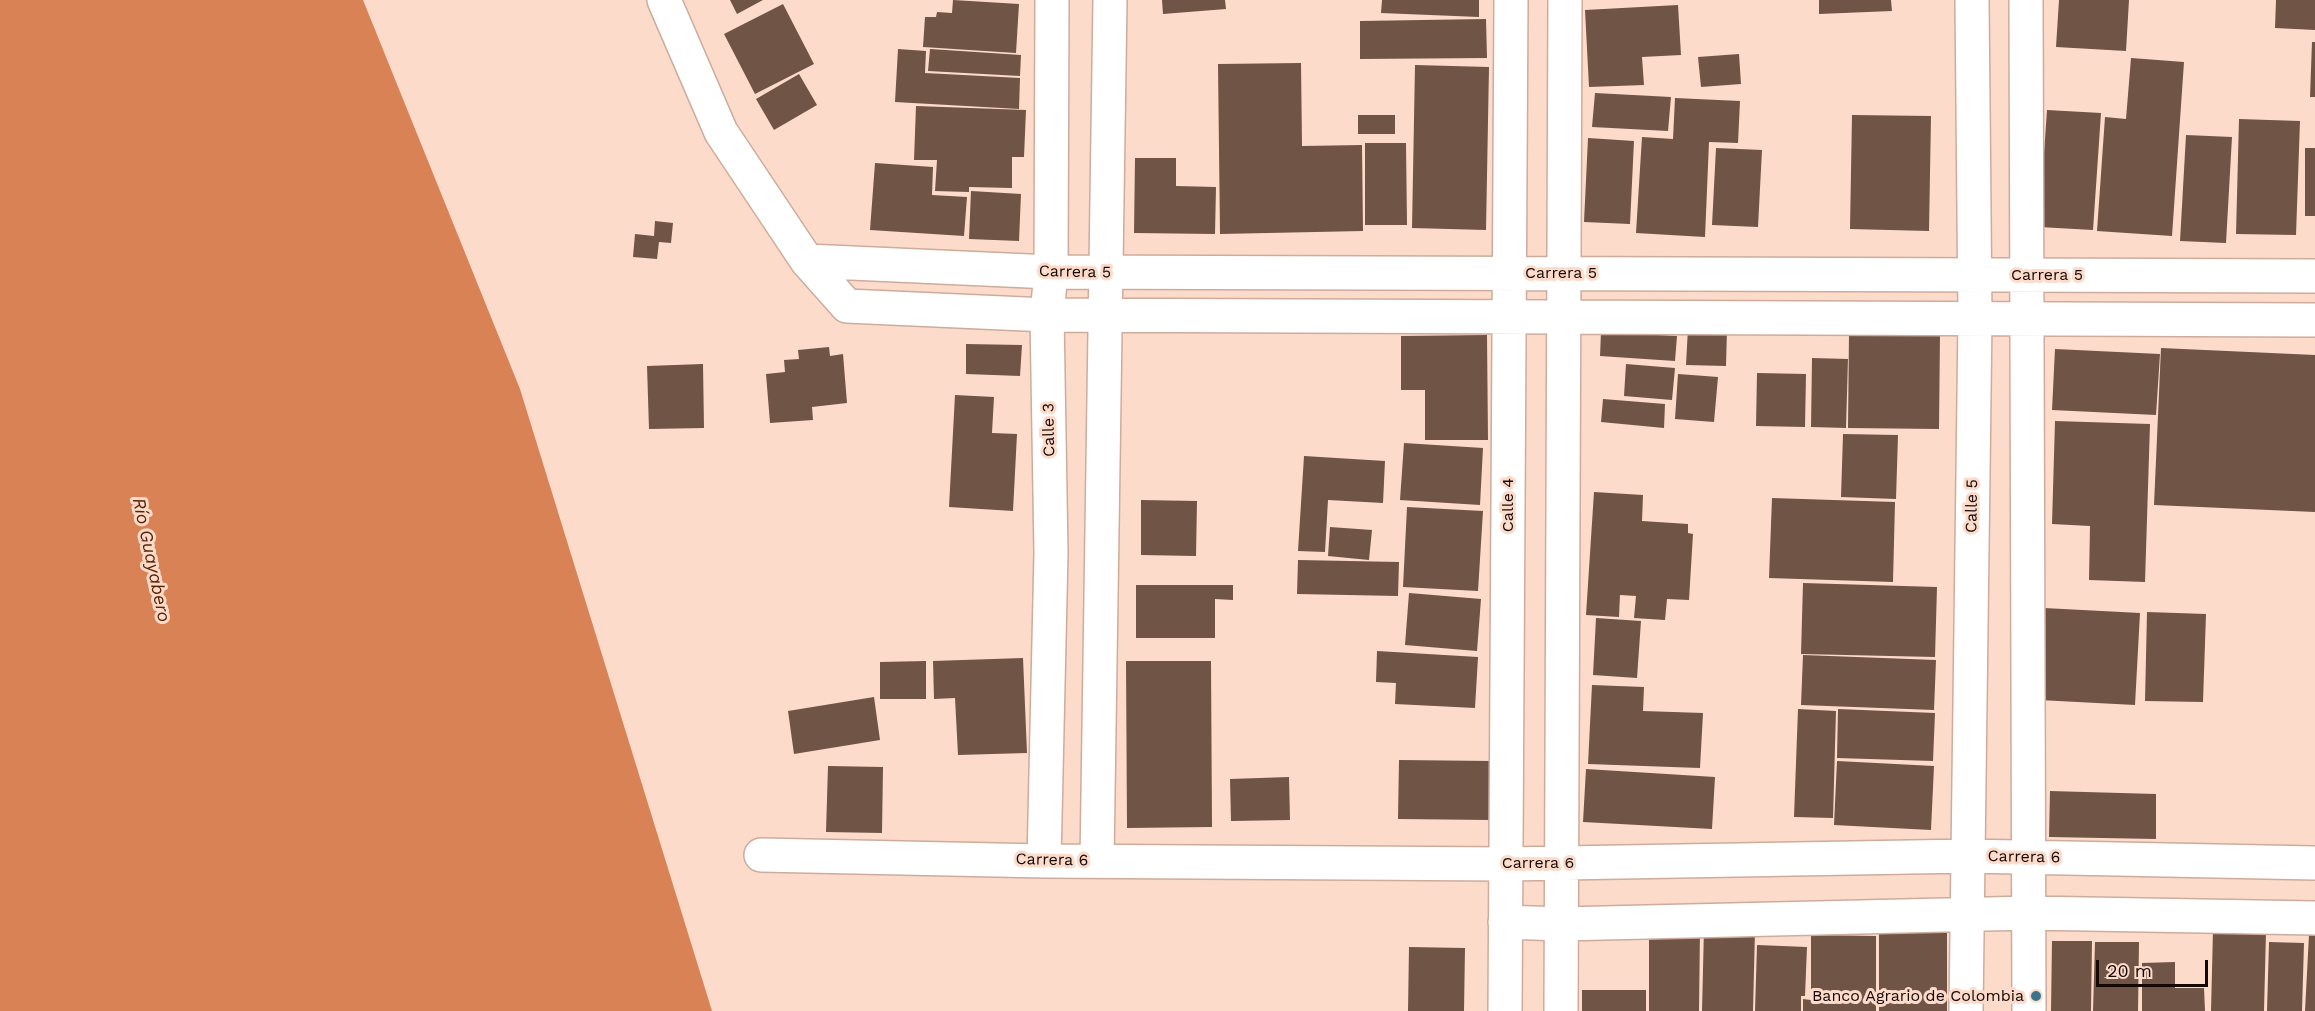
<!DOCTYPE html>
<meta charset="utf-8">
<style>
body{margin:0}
#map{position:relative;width:2315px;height:1011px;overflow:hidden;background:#fddbcb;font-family:"Work Sans",sans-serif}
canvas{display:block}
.scale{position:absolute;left:2096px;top:960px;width:112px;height:27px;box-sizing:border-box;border:3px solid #140905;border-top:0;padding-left:8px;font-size:18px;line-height:21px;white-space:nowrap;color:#140905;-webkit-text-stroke:4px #fddbcb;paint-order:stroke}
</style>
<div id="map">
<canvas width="2315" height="1011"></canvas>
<div class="scale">20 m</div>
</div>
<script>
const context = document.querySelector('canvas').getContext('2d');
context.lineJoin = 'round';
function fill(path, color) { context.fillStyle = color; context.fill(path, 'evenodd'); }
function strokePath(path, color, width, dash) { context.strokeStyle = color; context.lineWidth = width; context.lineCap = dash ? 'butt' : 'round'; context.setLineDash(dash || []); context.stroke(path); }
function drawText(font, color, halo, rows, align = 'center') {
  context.font = font + ' "Work Sans",sans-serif'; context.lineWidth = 6; context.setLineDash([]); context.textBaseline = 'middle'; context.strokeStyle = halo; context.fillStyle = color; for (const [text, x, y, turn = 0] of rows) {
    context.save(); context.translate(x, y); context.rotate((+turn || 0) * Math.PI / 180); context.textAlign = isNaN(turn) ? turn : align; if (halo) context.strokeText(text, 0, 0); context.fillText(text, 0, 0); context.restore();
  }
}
fill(new Path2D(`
 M0,0h363l157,389 192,622h-712z`), '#d88256');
fill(new Path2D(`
 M730,0h33l-26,14z
 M953,0l66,4 -3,49 -93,-6 2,-30h11l1,-5 15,1z
 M1162,0h63l1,9 -63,5z
 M1382,0h97v17l-98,-4z
 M1819,0h72l1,11 -73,3z
 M2059,0h70l-3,51 -70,-4z
 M2276,0h39v30l-40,-2z
 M783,4l31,60 -59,30 -31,-60z
 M1678,5l3,50 -39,2 2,28 -55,2 -4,-77z
 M1486,19l1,39 -127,1v-38z
 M2312,42h3v55h-5z
 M898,49l28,2 -1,22 95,5 -1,31 -124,-7z
 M930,49l91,6 -1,21 -92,-5z
 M1739,54l2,30 -40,3 -3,-30z
 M2131,58l53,4 -12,174 -75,-5 8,-114 21,2z
 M1301,63l1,83 60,-1 1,86 -143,3 -2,-170z
 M1415,65l74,2 -3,163 -74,-2z
 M799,74l18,31 -43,25 -18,-31z
 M1595,93l76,4 -3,34 -76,-4z
 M1675,98l65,3 -2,42 -29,-1 -4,95 -69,-4 6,-96 31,2z
 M916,106l110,4 -2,47h-12v31l-43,-1v5l-34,-1 2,-31h-23z
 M2047,110l54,3 -8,117 -54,-3z
 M1358,115h37v19h-37z
 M1852,115l79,1 -2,115 -79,-2z
 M2239,119l61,2 -4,114 -60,-1z
 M2186,135l46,2 -6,106 -46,-2z
 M1588,138l46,3 -4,83 -46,-2z
 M1365,143h41l1,82h-42z
 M1716,148l46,2 -4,77 -46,-2z
 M2305,148h10v68h-10z
 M1135,158h41v28l40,1 -1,47 -81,-1z
 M875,163l58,4 -1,28 35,2 -3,39 -94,-6z
 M971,191l50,3 -2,47 -50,-2z
 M655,221l18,2 -2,20 -12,-1 -2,17 -24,-2 2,-23 19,2z
 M1688,328l39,1 -1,37 -40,-1z
 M1601,332l76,4 -2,25 -75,-5z
 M1849,333l91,1 -1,95 -91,-1z
 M1487,335l1,105h-63v-50h-24v-54z
 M966,344l56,1 -2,31 -54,-2z
 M829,347l1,9 13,-2 4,49 -35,4 1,13 -43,3 -4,-49 19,-2 -1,-12 15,-1 -1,-9z
 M2161,348l154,7v157l-161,-7z
 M2055,349l105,5 -4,61 -104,-5z
 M1812,358l36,1 -2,69 -35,-1z
 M703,364l1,64 -55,1 -2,-63z
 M1626,364l49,4 -3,32 -48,-4z
 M1757,373l49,1 -1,53 -49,-1z
 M1678,374l40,3 -4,45 -39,-3z
 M955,395l39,2 -2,36 25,1 -4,77 -64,-4z
 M1603,399l62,5 -1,24 -63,-6z
 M2055,421l95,3 -5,158 -56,-2 1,-54 -38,-2z
 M1843,434l55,1 -2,64 -55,-2z
 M1404,443l79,5 -3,57 -80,-5z
 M1304,456l81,5 -2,42 -55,-3 -3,52 -27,-1z
 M1594,492l49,3 -1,26 46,3v9l5,1 -4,66 -22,-1 -2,21 -31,-2 2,-22 -16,-1 -1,22 -33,-2z
 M1772,498l123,4 -2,80 -124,-4z
 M1141,500l56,1 -1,55 -55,-1z
 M1407,507l76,4 -5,80 -75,-4z
 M1330,527l42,3 -3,30 -41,-4z
 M1298,560l101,2 -1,34 -101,-2z
 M1803,583l134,4 -2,70 -134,-3z
 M1136,585h97v15l-18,-1v39h-79z
 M1409,593l72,6 -4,52 -72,-6z
 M2044,608l96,5 -5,92 -96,-5z
 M2147,612l59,2 -3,88 -58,-1z
 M1596,618l45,3 -4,57 -44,-3z
 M1377,651l101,6 -3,51 -80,-4 1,-21 -20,-1z
 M1803,655l133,5 -2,50 -133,-5z
 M1023,658l4,95 -69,2 -3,-57 -21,1 -1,-38z
 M926,661v38h-46v-37z
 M1126,661h85l1,166 -85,1z
 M1592,685l52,2 -1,24 60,2 -3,55 -112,-4z
 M874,697l6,43 -86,14 -6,-43z
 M1798,709l38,2 -3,107 -39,-1z
 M1838,709l97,4 -2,48 -96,-3z
 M1399,760l92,1 -1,59 -92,-1z
 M1837,761l97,5 -3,64 -97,-5z
 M828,766l55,1 -1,66 -56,-1z
 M1586,769l129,8 -3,52 -129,-7z
 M1289,777l1,43 -59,1 -1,-42z
 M2050,791l106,3v45l-107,-2z
 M1649,927l51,1 -1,83h-50z
 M1704,928l51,2 -2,81h-51z
 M2213,930l53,2 -2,79h-53z
 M1947,931v80h-68v-79z
 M1811,935l65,1v75h-73v-12l8,1z
 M2309,935l6,1v75h-10z
 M2052,941h40l-1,70h-40z
 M2095,942h44l-1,69h-45z
 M2269,942l35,1 -2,68h-35z
 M1757,945l50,2 -2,49h-4v15h-46z
 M1409,947l56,1 -1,63h-56z
 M2175,962v26h29l1,23h-63v-48z
 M1582,990h64v21h-64z`), '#705446');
const minor = new Path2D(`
 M664,0l57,132 86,129 40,45 200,9 1268,5
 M2026,0l3,1011
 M807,261l244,11 1264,4
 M761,855l283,6 462,3 462,-8 347,7
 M1044,861l7,-308 -4,-238 4,-43 1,-272
 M1097,861l13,-861
 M1505,922l56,2 469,-11 285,5
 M1505,1011l6,-1011
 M1561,1011l4,-1011
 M1966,1011l9,-693 -3,-318`);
strokePath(minor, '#cdac9d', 36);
strokePath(minor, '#fff', 33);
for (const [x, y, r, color] of [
 [2036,996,6,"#39748c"]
]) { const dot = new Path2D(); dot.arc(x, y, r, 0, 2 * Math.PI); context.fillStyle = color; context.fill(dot); strokePath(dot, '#fddbcb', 2); }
drawText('16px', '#140905', '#fddbcb', [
 ["Carrera 5",1075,272,1],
 ["Carrera 5",1561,273],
 ["Carrera 5",2047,275],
 ["Calle 3",1049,430,-91],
 ["Calle 4",1508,505,-90],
 ["Calle 5",1972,506,-89],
 ["Carrera 6",2024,857,1],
 ["Carrera 6",1052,860,1],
 ["Carrera 6",1538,863]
]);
drawText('16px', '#140905', '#fddbcb', [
 ["Banco Agrario de Colombia",2024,996]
], 'right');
drawText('italic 18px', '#5a2301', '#fddbcb', [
 ["Río Guayabero",151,560,78]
]);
</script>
